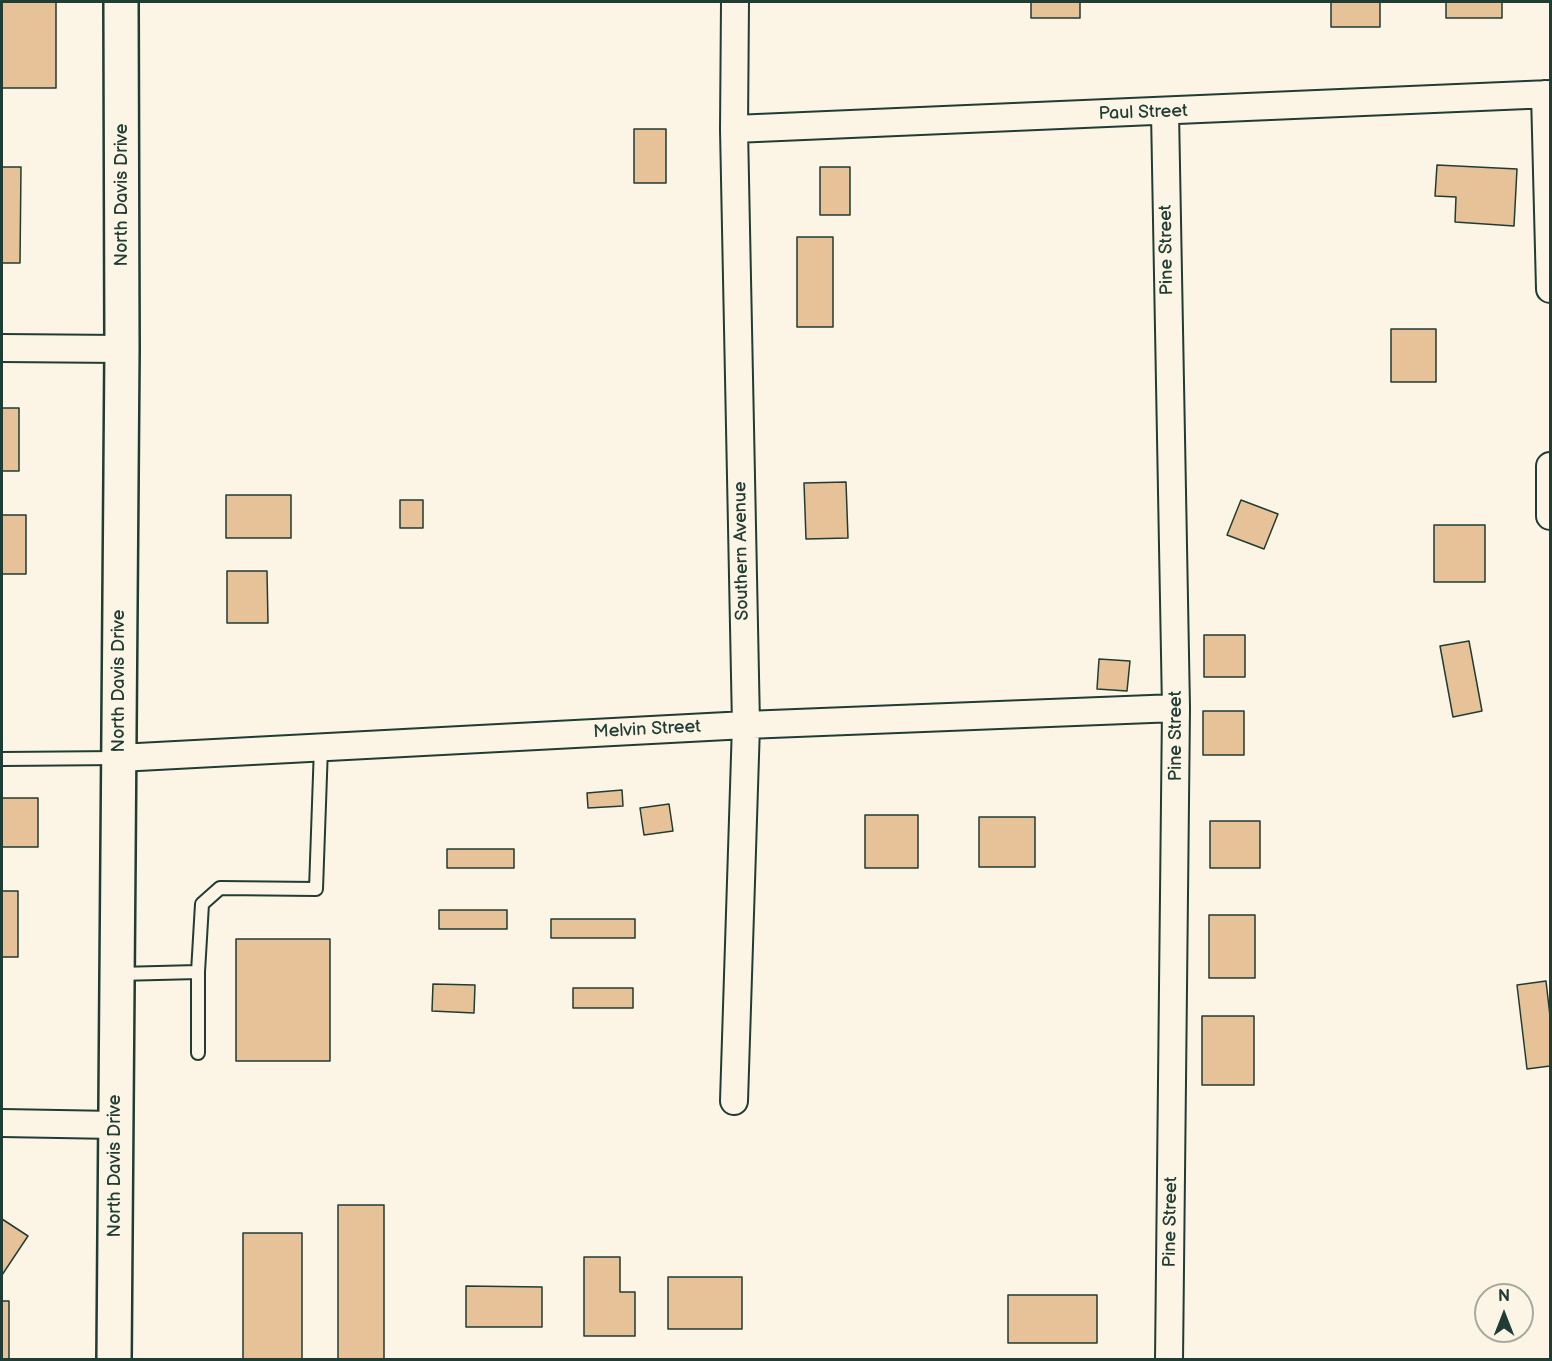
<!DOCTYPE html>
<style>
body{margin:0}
#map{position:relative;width:1552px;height:1361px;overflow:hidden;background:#fcf5e5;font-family:"Balsamiq Sans",sans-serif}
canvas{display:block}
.frame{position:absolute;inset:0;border:3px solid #1f3d34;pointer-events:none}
.north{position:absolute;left:1474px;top:1283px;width:60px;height:60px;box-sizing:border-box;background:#fcf5e5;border:2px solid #a4ab9e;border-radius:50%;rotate:0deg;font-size:16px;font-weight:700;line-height:24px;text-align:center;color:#1f3d34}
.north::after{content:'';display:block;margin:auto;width:21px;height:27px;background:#1f3d34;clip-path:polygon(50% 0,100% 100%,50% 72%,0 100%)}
</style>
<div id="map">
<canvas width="1552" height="1361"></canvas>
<div class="frame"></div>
<div class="north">N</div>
</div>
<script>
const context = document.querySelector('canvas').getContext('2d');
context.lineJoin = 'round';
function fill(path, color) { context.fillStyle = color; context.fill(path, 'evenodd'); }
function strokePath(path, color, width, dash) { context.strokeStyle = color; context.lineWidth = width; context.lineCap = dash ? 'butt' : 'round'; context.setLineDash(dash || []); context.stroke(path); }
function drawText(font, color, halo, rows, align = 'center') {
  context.font = font + ' "Balsamiq Sans",sans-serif'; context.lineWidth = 6; context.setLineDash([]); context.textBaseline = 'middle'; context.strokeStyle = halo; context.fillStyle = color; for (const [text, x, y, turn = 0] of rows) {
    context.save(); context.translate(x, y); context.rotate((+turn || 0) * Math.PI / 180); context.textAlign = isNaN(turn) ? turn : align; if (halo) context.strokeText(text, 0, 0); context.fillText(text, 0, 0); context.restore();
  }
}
const building = new Path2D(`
 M2,2h54v86h-54z
 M1031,2h49v16h-49z
 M1331,2h49v25h-49z
 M1446,2h56v16h-56z
 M634,129h32v54h-32z
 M1437,165l80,4 -3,57 -59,-4 1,-25 -21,-1z
 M2,167h19l-1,96h-18z
 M820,167h30v48h-30z
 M797,237h36v90h-36z
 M1391,329h45v53h-45z
 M2,408h17v63h-17z
 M846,482l2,56 -42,1 -2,-56z
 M226,495h65v43h-65z
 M400,500h23v28h-23z
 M1241,500l37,14 -14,35 -37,-14z
 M2,515h24v59h-24z
 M1434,525h51v57h-51z
 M227,571h40l1,52h-41z
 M1204,635h41v42h-41z
 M1469,641l13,70 -29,6 -13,-71z
 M1099,659l31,2 -3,30 -30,-2z
 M1203,711h41v44h-41z
 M622,790l1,16 -35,2 -1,-15z
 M2,798h36v49h-36z
 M669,804l4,27 -29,4 -4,-27z
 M865,815h53v53h-53z
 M979,817h56v50h-56z
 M1210,821h50v47h-50z
 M447,849h67v19h-67z
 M2,891h16v66h-16z
 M439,910h68v19h-68z
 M1209,915h46v63h-46z
 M551,919h84v19h-84z
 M236,939h94v122h-94z
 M1546,981l4,35v50l-23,3 -10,-84z
 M433,984l42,1 -1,28 -42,-2z
 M573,988h60v20h-60z
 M1202,1016h52v69h-52z
 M338,1205h46v155h-46z
 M2,1219l26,17 -26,39z
 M243,1233h59v127h-59z
 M584,1257h36v35h15v44h-51z
 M668,1277h74v52h-74z
 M466,1286l76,1v40h-76z
 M1008,1295h89v48h-89z
 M2,1301h7v59h-7z`);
fill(building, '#e7c197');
strokePath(building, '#1f3d34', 1.5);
const lane = new Path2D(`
 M2,759l116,-1
 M198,972v81
 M118,974l80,-2 4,-68 18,-16 96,1 5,-142`);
const street = new Path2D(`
 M1545,94l5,195
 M1165,112l11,596 -7,652
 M734,129l816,-35
 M2,348l120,1
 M1550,466v50
 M119,758l627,-33 430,-17
 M734,1101l12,-376 -12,-596 1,-127
 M2,1123l113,2`);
const secondary = new Path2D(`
 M114,1360l8,-1011 -1,-347`);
strokePath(lane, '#1f3d34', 16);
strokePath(street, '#1f3d34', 30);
strokePath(secondary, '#1f3d34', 38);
strokePath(lane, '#fcf5e5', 12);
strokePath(street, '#fcf5e5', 26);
strokePath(secondary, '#fcf5e5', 33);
drawText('18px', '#1f3d34', '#fcf5e5', [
 ["Paul Street",1143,113,-2],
 ["North Davis Drive",122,195,-90],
 ["Pine Street",1167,250,-91],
 ["Southern Avenue",742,551,-91],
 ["North Davis Drive",119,681,-90],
 ["Melvin Street",647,730,-3],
 ["Pine Street",1176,736,-90],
 ["North Davis Drive",115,1166,-90],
 ["Pine Street",1171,1222,-89]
]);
</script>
